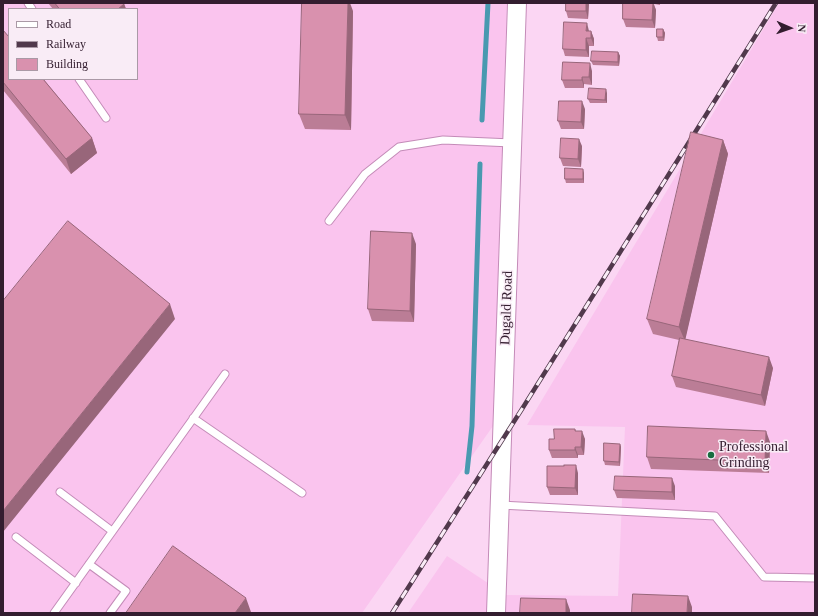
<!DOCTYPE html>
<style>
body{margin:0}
#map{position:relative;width:818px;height:616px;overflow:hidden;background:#fbd6f3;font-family:Georgia,serif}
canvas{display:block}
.frame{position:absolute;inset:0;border:4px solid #331d2f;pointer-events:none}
.legend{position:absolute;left:8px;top:8px;width:130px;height:72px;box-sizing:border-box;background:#f9ecf6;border:1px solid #aa99a6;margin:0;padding:5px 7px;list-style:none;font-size:12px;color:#331d2f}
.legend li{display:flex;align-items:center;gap:8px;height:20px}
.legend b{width:20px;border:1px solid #aa99a6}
.north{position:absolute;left:770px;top:8px;width:40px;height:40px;-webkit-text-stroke:3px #f9ecf6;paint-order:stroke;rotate:92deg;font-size:11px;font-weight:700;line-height:16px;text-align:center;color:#331d2f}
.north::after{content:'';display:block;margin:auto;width:14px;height:18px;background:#331d2f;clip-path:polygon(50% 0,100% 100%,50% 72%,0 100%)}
</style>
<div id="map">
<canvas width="818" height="616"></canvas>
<div class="frame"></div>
<ul class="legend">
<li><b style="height:5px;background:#fff"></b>Road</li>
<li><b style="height:5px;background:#51394c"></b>Railway</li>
<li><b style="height:11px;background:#d991ae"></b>Building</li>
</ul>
<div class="north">N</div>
</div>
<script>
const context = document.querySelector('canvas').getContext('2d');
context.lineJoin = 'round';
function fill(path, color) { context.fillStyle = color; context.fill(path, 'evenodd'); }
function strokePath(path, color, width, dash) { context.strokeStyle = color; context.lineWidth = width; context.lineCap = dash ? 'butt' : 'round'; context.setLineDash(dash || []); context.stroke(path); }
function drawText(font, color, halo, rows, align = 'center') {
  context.font = font + ' Georgia,serif'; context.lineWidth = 3; context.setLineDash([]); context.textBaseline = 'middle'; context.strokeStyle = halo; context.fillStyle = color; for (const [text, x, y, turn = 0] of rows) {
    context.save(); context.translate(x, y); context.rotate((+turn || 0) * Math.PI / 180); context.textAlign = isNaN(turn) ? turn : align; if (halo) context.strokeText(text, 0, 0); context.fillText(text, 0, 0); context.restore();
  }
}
fill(new Path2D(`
 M3,3h504l-14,423 -131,187h-359zM9,9h128v70h-128z
 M779,3h36v610h-407l39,-57 59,39 112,1 7,-169 -98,-2z`), '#fac4ee');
strokePath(new Path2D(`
 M482,120l6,-117
 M467,472l5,-46 8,-262`), '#4999b0', 5);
const service = new Path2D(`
 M28,3l4,6
 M79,79l27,39
 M329,221l36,-47 34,-27 44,-7 69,3
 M193,418l109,75
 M60,492l52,39
 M500,505l215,11 49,61 51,1
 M16,537l60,46
 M89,564l37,27 -16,22
 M54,613l171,-239`);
const tertiary = new Path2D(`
 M496,613l21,-610`);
strokePath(service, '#c48bb8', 9);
strokePath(tertiary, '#c48bb8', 20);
strokePath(service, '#fff', 7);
strokePath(tertiary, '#fff', 18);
const rail = new Path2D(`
 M392,613l130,-204 254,-406`);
strokePath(rail, '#51394c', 4.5);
strokePath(rail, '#f9ecf6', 3, [9]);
fill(new Path2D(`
 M48,3h76l2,6h-73z
 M566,3h23l-1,16 -20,-1 -2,-7z
 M623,3h37v2l-6,-1 2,6 -1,18 -29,-1 -3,-8z
 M353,11l-2,119 -46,-1 -6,-15z
 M663,29l2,4 -1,8h-6l-1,-4z
 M3,30l89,108 5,15 -26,21 -68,-84z
 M589,31h2l3,8v7h-5v11l-24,-1 -2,-7z
 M618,52l2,4 -1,10 -26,-1 -2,-4z
 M592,71v14l-8,-1v4h-19l-3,-8z
 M607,93v10h-17l-2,-4z
 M585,109l-1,20h-23l-3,-8z
 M723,140l5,14 -43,185 88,29 -8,38 -89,-19 -4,-11 7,-36 -26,-6 -6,-15z
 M582,146l-1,21 -18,-1 -3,-8z
 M584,173v10h-18l-1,-4z
 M416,244l-2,78 -42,-1 -4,-12z
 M575,429l1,2 9,8 -1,16h-6v3h-26l-3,-8 5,-11z
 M770,442l-1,31 -118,-4 -4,-12z
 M620,444l1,3 -1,19 -15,-1 -1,-4z
 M578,473v22h-28l-3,-8z
 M675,486v14l-58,-2 -3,-8z`), '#bb7d96');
fill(new Path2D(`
 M348,3h2l3,8 -2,119 -6,-15z
 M586,3h3l-1,16 -2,-8z
 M653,3l3,7 -1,18 -3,-8z
 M124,4l2,5h-8z
 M587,23l2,8v8l-3,-8z
 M663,29l2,4 -1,8 -1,-4z
 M591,31l3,8v7l-3,-8z
 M586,38l3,8v11l-3,-7z
 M618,52l2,4 -1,10 -1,-4z
 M590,63l2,8v14l-3,-8z
 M582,77l2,7v4l-2,-8z
 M606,89l1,4v10l-2,-3z
 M582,101l3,8 -1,20 -3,-7z
 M92,138l5,15 -26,21 -5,-15z
 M579,139l3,7 -1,21 -3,-8z
 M723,140l5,14 -43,187 -6,-14z
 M583,169l1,4v10l-1,-4z
 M412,233l4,11 -2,78 -4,-11z
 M170,304l5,15 -172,213v-21z
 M769,357l4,11 -8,38 -4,-11z
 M582,431l3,8 -1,16 -3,-8z
 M766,431l4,11 -1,31 -4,-11z
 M620,444l1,3 -1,19 -1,-4z
 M575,447l3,8v3l-3,-8z
 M576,465l2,8v22l-3,-7z
 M672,478l3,8v14l-3,-8z
 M688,596l4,11v6h-5z
 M246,598l5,14 -1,1h-15z
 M566,599l4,11v3h-4z`), '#98667a');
const building = new Path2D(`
 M55,3h69v1l-6,5h-58z
 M302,3h46l-3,112 -46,-1z
 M566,3h20v8h-20z
 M623,3h30l-1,17 -29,-1z
 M564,22l23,1 -1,8h5v7h-5v12l-23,-1z
 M657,29h6v8h-6z
 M3,30l6,7v42h34l49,59 -26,21 -63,-77z
 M592,51l26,1v10l-27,-1z
 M563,62l27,1 -1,14h-7v3h-20z
 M589,88l17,1 -1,11 -17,-1z
 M559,101h23l-1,21 -23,-1z
 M691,132l32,8 -44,187 -32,-8z
 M561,138l18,1 -1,20 -18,-1z
 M565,168l18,1v10h-18z
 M68,221l102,83 -167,207v-210z
 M371,231l41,2 -2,78 -42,-2z
 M680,338l89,19 -8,38 -89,-19z
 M648,426l118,5 -1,31 -118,-5z
 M554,429h21v2h7l-1,16h-6v3h-26v-11h5z
 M604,443l16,1 -1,18 -15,-1z
 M564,465h12l-1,23 -28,-1v-21h17z
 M615,476l57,2v14l-58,-2z
 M173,546l73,52 -11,15h-109z
 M633,594l55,2 -1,17h-55z
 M521,598l45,1v14h-46z`);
fill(building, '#d991ae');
strokePath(building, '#98667a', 1);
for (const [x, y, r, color] of [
 [711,455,4,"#196d3f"]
]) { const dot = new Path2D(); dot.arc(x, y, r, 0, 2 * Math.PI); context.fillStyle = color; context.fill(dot); strokePath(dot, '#f9ecf6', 1.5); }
drawText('14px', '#331d2f', '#f9ecf6', [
 ["Dugald Road",507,308,-88]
]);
drawText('14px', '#331d2f', '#f9ecf6', [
 ["Professional",719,447],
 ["Grinding",719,463]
], 'left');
</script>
